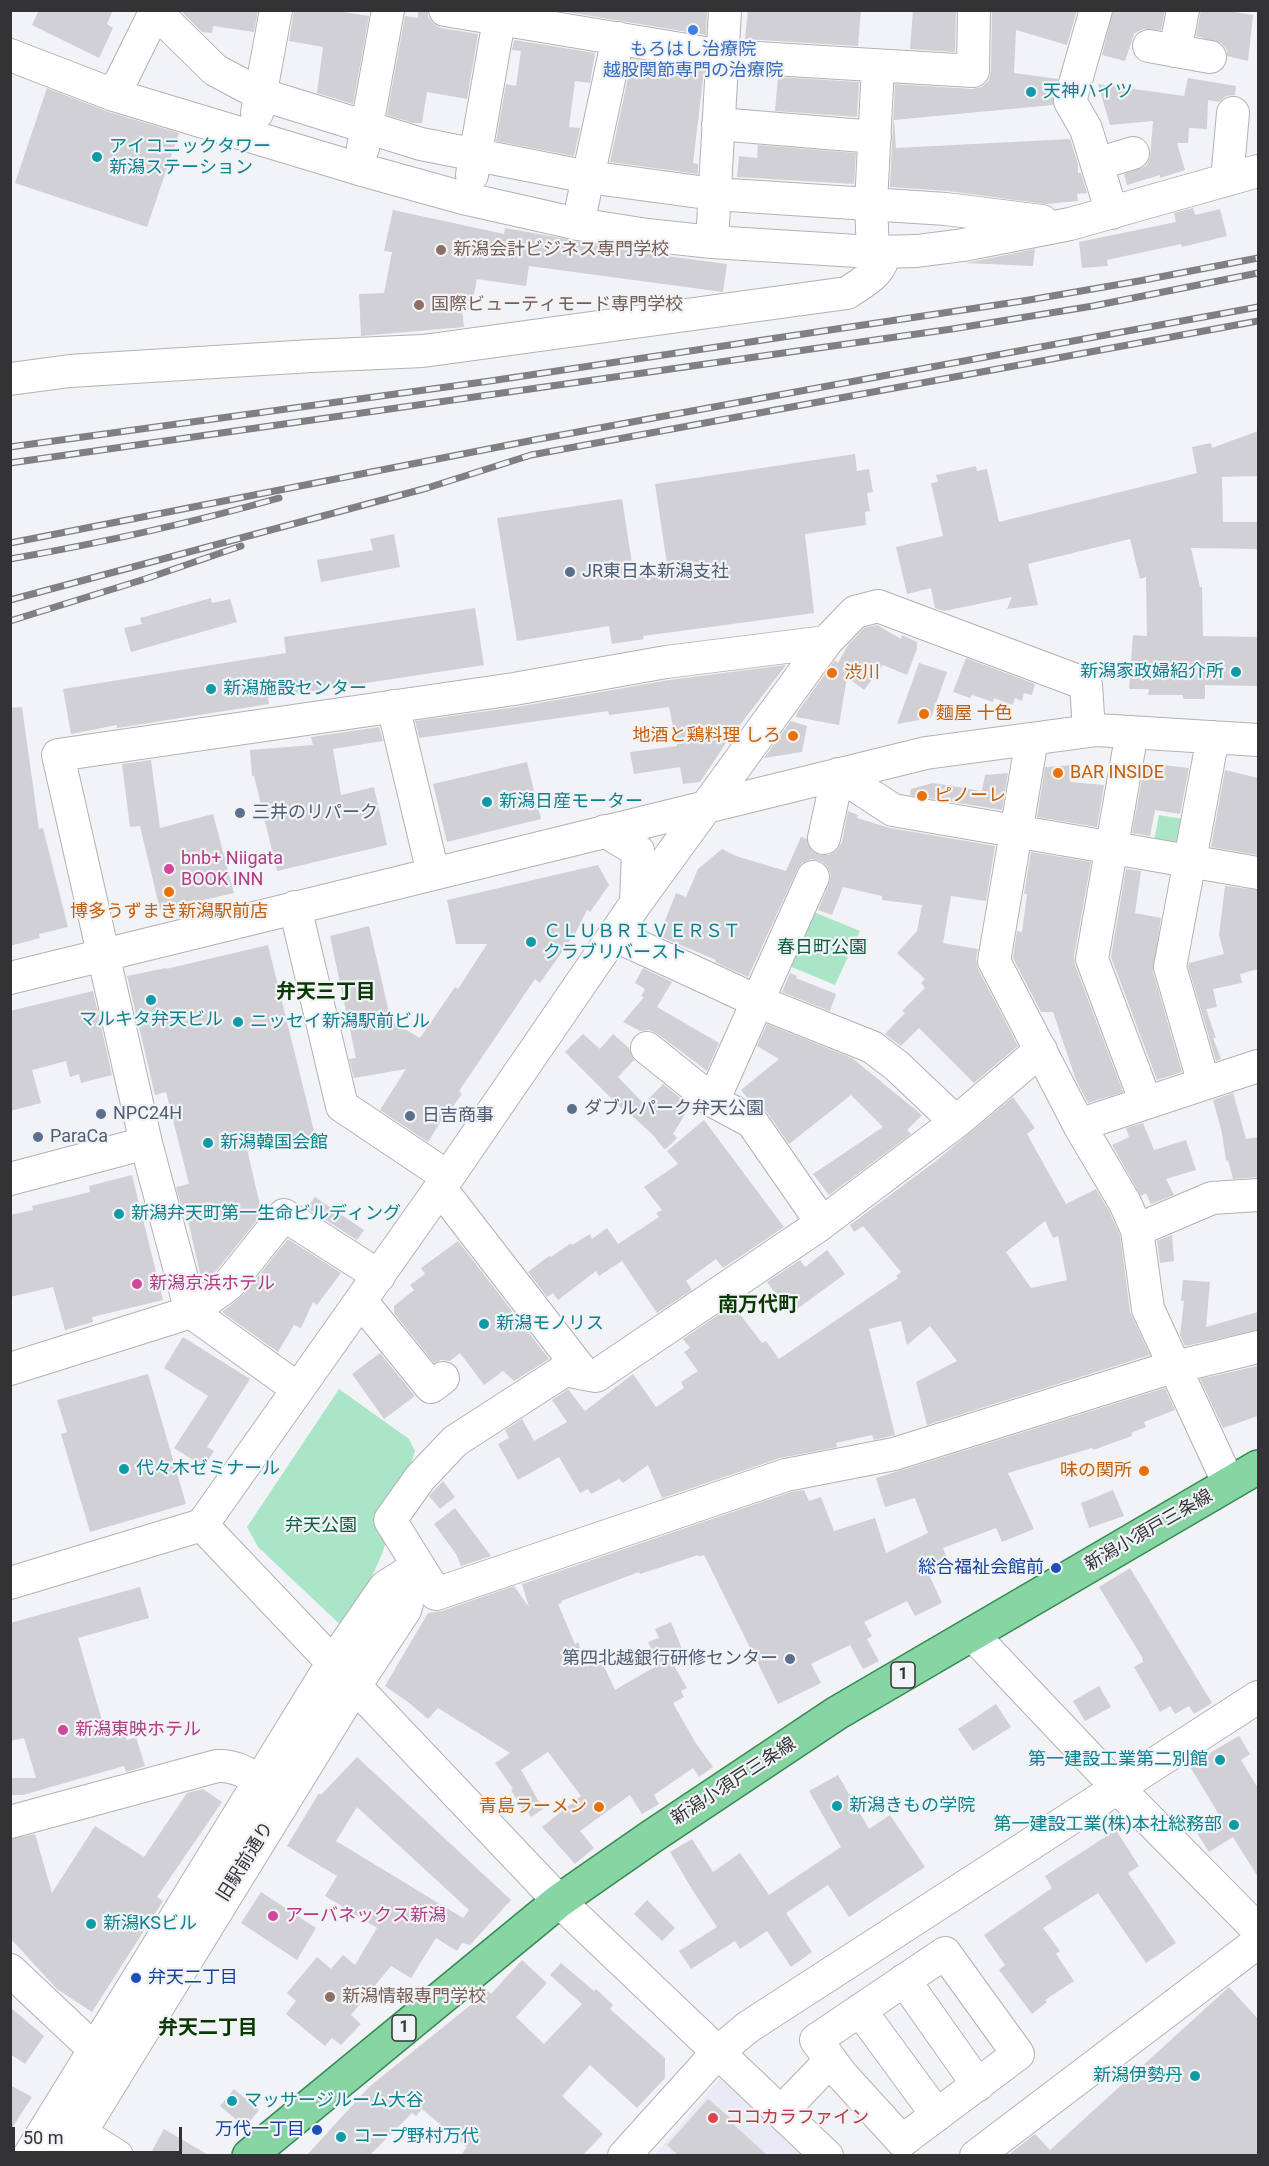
<!DOCTYPE html>
<meta charset="utf-8">
<style>
body{margin:0}
#map{position:relative;width:1269px;height:2166px;overflow:hidden;background:#f2f3f7;font-family:Roboto,sans-serif}
canvas{display:block}
.frame{position:absolute;inset:0;border:12px solid #333335;pointer-events:none}
.scale{position:absolute;left:12px;top:2127px;width:170px;height:27px;box-sizing:border-box;border:3px solid #333335;border-top:0;padding-left:8px;font-size:18px;line-height:21px;white-space:nowrap;color:#333335;-webkit-text-stroke:4px #f2f3f7;paint-order:stroke}
</style>
<div id="map">
<canvas width="1269" height="2166"></canvas>
<div class="frame"></div>
<div class="scale">50 m</div>
</div>
<script>
const context = document.querySelector('canvas').getContext('2d');
context.lineJoin = 'round';
function fill(path, color) { context.fillStyle = color; context.fill(path, 'evenodd'); }
function strokePath(path, color, width, dash) { context.strokeStyle = color; context.lineWidth = width; context.lineCap = dash ? 'butt' : 'round'; context.setLineDash(dash || []); context.stroke(path); }
function drawText(font, color, halo, rows, align = 'center') {
  context.font = font + ' Roboto,"Noto Sans JP",sans-serif'; context.lineWidth = 4.5; context.setLineDash([]); context.textBaseline = 'middle'; context.strokeStyle = halo; context.fillStyle = color; for (const [text, x, y, turn = 0] of rows) {
    context.save(); context.translate(x, y); context.rotate((+turn || 0) * Math.PI / 180); context.textAlign = isNaN(turn) ? turn : align; if (halo) context.strokeText(text, 0, 0); context.fillText(text, 0, 0); context.restore();
  }
}
fill(new Path2D(`
 M728,2069l90,87h-164z`), '#e9eaf6');
fill(new Path2D(`
 M1159,815l30,5 -6,32 -30,-5z
 M809,910l51,21 -25,54 -48,-20z
 M339,1389l70,50 6,12 -33,103 -35,77 -89,-84 -11,-20z`), '#aae5c7');
fill(new Path2D(`
 M39,10h74l-6,14 6,4 -14,30 -67,-33z
 M215,10h43l-4,22 -41,-6 -1,7 -10,-1 -21,-21z
 M294,10h37l38,6 -16,88 -36,-11 6,-46 -34,-6z
 M418,10h10v7l5,6 8,5 37,6 -11,65 -40,-7 -5,31h-9l-26,-8 18,-99 13,2z
 M567,10h140l-1,25 -139,-23z
 M748,10h113l-3,36 -113,-7z
 M913,10h43l-1,42 -45,-3z
 M992,10h85l-10,35 -51,-15 -2,43 44,6 -5,26 -159,15 2,28 174,-9 8,25v9h3l6,20 -10,1 1,7 -32,3 -98,-13 -58,-4 5,-103 77,5 10,-2 7,-7 2,-9z
 M1113,10h52l-4,20 -18,-1 -9,5 -9,27 -23,-6z
 M1201,10h22l30,5 -5,46 -21,-5v-6l-6,-7 -25,-7z
 M514,40l81,13 -5,30 -15,-2 -6,46 11,1 -6,28 -78,-15 10,-57 10,2 5,-35 -9,-1z
 M632,59l72,12 -11,92 5,1v10l-88,-12z
 M778,77l81,5 -2,35 -82,-6z
 M1188,78l48,8 -1,9 -9,1 -7,6 -11,-2 -1,29 -18,-1 -1,15h-11l8,27 -25,8v-3l-33,10 -3,-11 22,-8 4,-8 3,-37 -43,4 -12,-41 86,12z
 M47,88l62,24 70,21 -32,94 -132,-44z
 M758,145l98,8 -2,31 -117,-7 2,-21 18,2z
 M1193,208l2,7 25,-6 7,27 -45,11 -1,-3 -74,16 1,6 -26,2 -3,-26 97,-20 -2,-9z
 M393,210l111,24 1,-6 139,25 83,11 -4,28 -194,-26 -3,20 -49,-7 -6,31h-9l2,17 -103,9 -2,-42 25,-1 8,-41 -8,-1z
 M1035,249l-2,17 -68,-3h1z
 M1258,431v45l-36,1 1,45h35v27l-67,-1 9,39h2l1,49 55,1v49l-53,-1v14h-22v-4h-35l1,-6h-20l4,-54 14,1 -1,-59 -6,2 -10,-40 -102,25 10,41 -31,4 5,-12 -68,14 -9,-3 -4,-20 -24,6 -11,-47 47,-11 -12,-53 7,-1 -2,-7 40,-9 1,5 10,-2 12,53 198,-49 -5,-26 19,-4 1,5z
 M855,454l2,17 12,-2 4,23 -6,1 3,18 -5,1 1,13 -61,9 9,79 -171,23 1,3 -32,5 -3,-18 -92,15 -20,-123 125,-19 12,77 34,-5 -13,-87z
 M394,534l6,33 -79,15 -4,-22 56,-10 -3,-11z
 M211,598l1,5 18,-4 7,23 -106,30 -7,-24 18,-4 -2,-6z
 M475,608l9,57 -216,33 1,6 -152,24v-3l-46,9 -8,-45 223,-36 -2,-16z
 M877,625l24,14 1,-4 15,7v7l-10,26 -24,-10 -19,25 -17,-13 -8,48 -43,-8 1,-4 38,-53 3,3 10,-18 16,-17z
 M966,658l69,26 -3,11 -8,-2 -2,8 -7,-3 -2,7 -19,-7 -1,4 -21,-7 -2,3 -17,-6z
 M919,663l28,9 -16,46 -34,6z
 M786,665l-60,78 -26,39 -17,2 -3,-17 -46,7 -4,-22 47,-6 -8,-39 -60,8 -1,-4 -189,27 -4,-17 102,-14 152,-27z
 M22,707l17,122 4,-1 25,99 -29,7 1,4 -30,8v-238z
 M791,721l16,5 -5,26 -38,6z
 M379,727l4,14 -50,8 8,46 33,-8 13,58 -110,26 -23,-95h-2l-2,-26 63,-5 -2,-8z
 M151,760l9,68 53,-14 21,79 -74,17 -20,-84 -10,1 -8,-63z
 M527,762l14,57 -94,23 -14,-58z
 M1145,763l44,5 -9,46 -25,-4 -5,26 -18,-3z
 M1073,765l-3,17 34,3 -7,42 -60,-10 8,-50z
 M1225,770l33,8v77l-47,-8z
 M1008,773l-6,37 -92,-15 1,-6 22,-6 49,8 3,-16z
 M848,811l10,4 -1,3 33,10 105,18 -9,55 -35,-5 -8,47 35,6 -2,10 2,10 40,77 -44,37 -55,-55 -18,18 -16,-12 20,-21 -3,-2 23,-23 -4,-5 4,-4 -28,-26 20,-22 5,-26 -40,-5v-4l-39,-9 -11,28 -14,-5 11,-26 2,-9 -4,-9 -6,-5 -10,-2 -9,4 -5,7 -49,107 -33,-15 1,-2 -57,-24 17,-43 10,4 12,-28 24,-20 14,7 50,15 15,-34 6,2 5,12 8,4h9l8,-5 5,-8z
 M1031,852l60,10 -17,94 1,9 48,127 -35,11 -12,-23 -23,-68h-12l-28,-54 4,-27 5,1 5,-38h-3z
 M598,865l11,20 -19,27 -3,-2 -11,22 -36,51 -5,-4 -76,112 3,3 -13,18 -2,-1 -19,31 -48,-32 26,-41 -52,9 -5,-19 7,-1 -26,-122 39,-10 22,95 29,17 35,-51 3,2 29,-45h-31l-9,-44z
 M1126,869l15,2 -6,42 26,5 -8,54 29,100 -25,8 -46,-123z
 M1225,886l33,4v79l-18,5 2,9 -29,6 4,18 -11,2 10,29h-3l8,21 -5,2 -28,-95 1,-3 35,-9 -5,-19z
 M268,945l47,190 -58,15 -12,-10 17,74 -46,57 -14,11 -15,-66h-3l-8,-29 13,-3 -23,-92 -11,3 -28,-119 39,-8v1z
 M643,968l29,14 -15,25 62,36 -12,28 -49,-37 -9,-4 -9,1 -17,-9 21,-25 -3,-1 4,-7 -10,-6z
 M790,973l7,3 -1,2 40,16 -6,17 -48,-19z
 M93,991l19,84 -31,8 -2,-9 -9,3 -4,-16 -34,9 9,33 -31,8v-100z
 M767,1024l85,34 70,57 -15,15 4,4 -82,61 -16,-21 70,-47 -32,-32 -62,49 -22,-32 -18,-12 -8,-10 38,-31 -22,-13z
 M583,1034l17,15 13,-15 16,14 5,12 -16,17 26,27 19,-20 27,22 -17,28 4,4 -10,10 -3,1 -11,-14 -24,-22 -2,1 -62,-62z
 M1233,1093l13,46 12,-2v40l-25,2 -5,-19 -2,1 -4,-28 -9,-33z
 M1013,1097l22,31 -8,6 39,70 30,-15 13,22 11,24 10,77 20,43 -223,70 -11,-43 41,-21 -27,-35 -23,19 -6,-24 -32,8 26,106 -21,5 -2,-5 -36,8 1,4 -57,11 -118,40 -14,-33 -25,18 -4,-4 -28,15 -3,-5 -8,4 -21,-36 -41,23 -20,-36 11,-6 -4,-8 17,-11 12,22 33,-19 -15,-22 16,-11 17,22 48,-37 23,33 28,-19 -3,-6 17,-11 -14,-19 6,-4 -7,-9 50,-34 29,38 4,-2 13,18 119,-81 -2,-2 5,-4 -38,-46 -9,6 -4,-7 86,-64zM1045,1221l8,17 5,-2 9,44 -36,8 -25,-36z
 M704,1120l80,107 -61,41 -7,-9 -30,22 6,9 -35,23 -35,-52 -23,15 -3,-5 -38,29 -5,-7 -6,4 -19,-25 21,-16 2,1 20,-14 1,2 18,-11 2,5 15,-11 11,16 41,-27 -3,-4 6,-3 -18,-23 34,-23 -11,-13z
 M1143,1123l11,27 32,-10 10,30 -30,9 8,16 -23,9 -5,-11 -5,3 -29,-51 17,-8 -3,-9z
 M132,1175l31,125 -71,17 1,5 -28,8 -12,-43 -43,10v-82l23,-5 -1,-4 58,-14 -1,-6z
 M315,1197l49,33 -7,10 -50,-32z
 M1172,1235l2,26 -14,2 -3,-22z
 M288,1239l53,34 -24,32 -4,-3 -12,26 -7,-3 -16,27 -56,-40 21,-17z
 M458,1241l91,118 -35,22 -11,-10 -19,14 -24,-32 -10,8 -9,-1 -7,3 -40,-50v-7l20,-16 -4,-5 15,-11 -4,-6z
 M827,1250l18,24 -55,40 -23,-32 33,-22 5,7z
 M1183,1280l27,2 -4,45 52,-15v18l-73,16 -5,-11 4,-34h-3z
 M183,1337l67,42 -43,68 7,4 -10,16 -30,-19 34,-52 -44,-28z
 M380,1353l35,43 -31,23 -32,-45z
 M1257,1366l1,50 -35,12 -23,-49z
 M148,1374l38,130 -96,28 -29,-98 6,-2 -10,-32z
 M1165,1388l10,22 -31,12 2,5 -15,6 1,3 -39,14 -1,-2 -84,25 26,56 -32,13 -6,-14 -53,20 8,20 -21,9 12,26 -27,13 -8,-15 -43,21 8,14 -5,3 12,22 -16,8 -13,-24 -39,19 10,19 -43,21 -74,-149 -5,2 -1,-2 -58,19 -1,-2 -78,29 1,2 -4,1 17,40 3,-2 9,25 14,-7 14,30 43,-25 -10,-23 11,-4 -4,-9 16,-7 14,34 -13,6 15,26 -6,3 3,6 -11,6 22,39 18,25 -14,10 -6,-9 -39,27 5,9 -17,10 -12,-19 -50,36 14,17 -19,16 -33,-37 39,-31 -33,-44 -27,18 22,39 -12,8 -5,-8 -3,1 -12,-20 2,-1 -18,-26 15,-10 -72,-45 -10,11 -20,-17 -23,-16 43,-73 14,-2 72,-25 15,21 -7,-23 269,-92 13,-2 5,11 12,-4 13,34 41,-13 11,35 42,-20 -13,-35 -30,9 -9,-29z
 M443,1481l12,16 -15,12 -11,-13z
 M1113,1490l11,26 -35,12 -8,-25z
 M455,1508l36,48 -30,10 -5,-12 -22,-30z
 M1130,1568l82,135 -18,11 -5,-8 -14,8 -5,-8 -10,6 -26,-45 9,-5 -1,-5 -43,-70z
 M140,1587l9,31 -71,20 27,93 18,-5 4,14 9,-3 9,29 -19,6 -2,-6 -101,29h-13v-17h26l-12,-40 -14,3v-118z
 M1099,1686l12,21 -26,14 -12,-20z
 M996,1704l15,23 -38,24 -15,-22z
 M1239,1736l11,18 -9,6 17,28v89l-25,-40 -24,15 -12,-19 24,-15 -32,-53z
 M357,1757l154,143 -41,45 -8,-2 -5,8 -21,-13 -25,40 -20,-12 -40,49 10,9 -20,21 -9,-7 -7,8 -39,-32 10,-13 -9,-8 30,-36 14,12 12,-14 12,10 22,-37 -52,-32 12,-20 -50,-30 32,-53 2,2zM357,1807l112,103 -6,8 -127,-77z
 M838,1775l31,54 21,-14 35,52 -76,50 -21,-32 -42,28 26,39 -21,15 -24,-36 -27,18 -5,-8 -44,28 -12,-18 38,-24 -24,-36 -23,-39 22,-13 21,33 27,-19 29,42 72,-48 -32,-56z
 M203,1789l19,13 -65,95 6,4 -71,111 -35,-23 -47,-51v-99l25,-5 17,59 43,-67 49,31 43,-64z
 M1116,1830l23,36 -11,7 48,70 -30,20 -48,-70 -55,35 17,23 -4,3 18,27 -29,19 2,2 -15,12 -33,-44 6,-5 -21,-30 68,-47 -7,-12z
 M261,1892l55,36 -19,32 -56,-37z
 M647,1900l28,28 -13,13 -28,-27z
 M522,1960l25,23 -31,34 28,27 38,-40 -32,-29 11,-12 33,28 2,-2 17,16 -3,4 55,49v20l-28,30 -47,-43 -28,31 41,38 -21,22h-122l7,-9 -45,-38 -6,7 -4,-3 -43,43h-63l64,-70 118,-95 3,3z
 M1229,1987l29,32v137h-251l28,-22 15,16z
 M10,2007l34,29 -19,28 -15,-10z
 M10,2085l22,12 -22,34z
 M234,2089l25,21 -14,17 -25,-21z
 M708,2099l28,24 -2,2 34,31h-89l-12,-11z
 M164,2129l46,27h-61z`), '#d1d0d4');
const minor = new Path2D(`
 M445,10l278,46 250,15 1,-61
 M1096,10l-26,91 16,28 26,84
 M156,12l59,58 45,24 161,50 167,33 126,17 232,15 96,12
 M1149,46l61,11
 M1175,51l8,-41
 M10,55l104,40 245,74 108,30 111,25 69,11 65,7 161,10 44,-1 46,-6 107,-21 188,-53
 M114,95l42,-85
 M257,113l19,-103
 M718,124l157,13
 M363,148l25,-138
 M1097,164l36,-11
 M472,175l27,-155
 M1227,180l6,-67
 M578,224l40,-186
 M712,242l13,-232
 M873,252l-2,-48 7,-138
 M10,379l60,-8 241,-15 112,-5 424,-58c16,-11 36,-20 37,-41
 M393,706l40,167
 M1132,732l-40,227 54,144
 M1032,739l-38,222 85,164 46,78 12,27 11,79 81,175
 M605,831l33,20 -2,52
 M824,838l14,-64 55,36 365,63
 M295,907l47,199 106,71
 M614,935l145,67 113,45 25,19 59,56
 M10,978l916,-225 171,-23 161,10
 M647,1048l66,53 39,21 70,101
 M1041,1050l-85,72 -138,104 -222,150 -31,-6 -110,71 -35,37 -30,42 46,74 350,-119 108,-21 269,-84 95,-23
 M1204,1084l-34,-117 43,-230
 M713,1101l100,-224
 M1079,1125l179,-59
 M10,1179l136,-36
 M440,1188l144,186
 M1137,1230l75,-32 46,-3
 M361,1301l70,86 12,-9
 M10,1369l181,-57 38,-28 55,-69 95,61
 M298,1389l-107,-77 -45,-169 -88,-388 456,-66 152,-27 160,-20
 M202,1525l357,376 268,255
 M10,1583l192,-58 246,-348 188,-274 190,-261 29,-30 23,-6 208,78 3,47
 M972,1634l145,153 141,143
 M10,1822l207,-56c17,-1 28,6 43,15
 M945,1953l73,101 -116,87 -61,-67 -25,-34z
 M10,1970l85,80
 M904,1980l74,105
 M860,2010l77,105
 M781,2112l49,-51
 M62,2121l55,35
 M29,2156l304,-494 52,-75 33,-21
 M66,2156l289,-470 50,-76 13,-44
 M624,2156l94,-104 30,-25 510,-330
 M976,2156l282,-214`);
const major = new Path2D(`
 M249,2156l310,-255 92,-64 186,-124 421,-246`);
strokePath(minor, '#b2b2b6', 34);
strokePath(major, '#358a55', 36);
strokePath(minor, '#fff', 32);
strokePath(major, '#86d5a3', 33);
const rail = new Path2D(`
 M10,447l480,-66 533,-80 116,-20 119,-23
 M10,463l942,-134 141,-23 165,-33
 M10,543l524,-103 724,-133
 M10,559c91,-16 181,-36 269,-61
 M10,600l417,-112 104,-33 727,-134
 M10,621l135,-42 96,-33`);
strokePath(rail, '#808083', 7);
strokePath(rail, '#f2f3f7', 4.5, [14]);
for (const [x, y, r, color] of [
 [693,30,6,"#3f7fe0"],
 [1031,92,6,"#0f9aa8"],
 [97,157,6,"#0f9aa8"],
 [441,250,6,"#8d6e63"],
 [419,305,6,"#8d6e63"],
 [570,572,6,"#5c6f8a"],
 [1236,672,6,"#0f9aa8"],
 [832,673,6,"#e8710a"],
 [211,689,6,"#0f9aa8"],
 [924,714,6,"#e8710a"],
 [793,736,6,"#e8710a"],
 [1058,773,6,"#e8710a"],
 [922,796,6,"#e8710a"],
 [487,802,6,"#0f9aa8"],
 [240,813,6,"#5c6f8a"],
 [169,869,6,"#d1479c"],
 [169,892,6,"#e8710a"],
 [531,942,6,"#0f9aa8"],
 [151,1000,6,"#0f9aa8"],
 [238,1022,6,"#0f9aa8"],
 [572,1109,6,"#5c6f8a"],
 [101,1114,6,"#5c6f8a"],
 [410,1116,6,"#5c6f8a"],
 [38,1137,6,"#5c6f8a"],
 [208,1143,6,"#0f9aa8"],
 [119,1214,6,"#0f9aa8"],
 [137,1284,6,"#d1479c"],
 [484,1324,6,"#0f9aa8"],
 [124,1469,6,"#0f9aa8"],
 [1144,1471,6,"#e8710a"],
 [1056,1568,6,"#1a4fb4"],
 [790,1659,6,"#5c6f8a"],
 [63,1730,6,"#d1479c"],
 [1220,1760,6,"#0f9aa8"],
 [837,1806,6,"#0f9aa8"],
 [599,1807,6,"#e8710a"],
 [1234,1825,6,"#0f9aa8"],
 [273,1916,6,"#d1479c"],
 [91,1924,6,"#0f9aa8"],
 [136,1978,6,"#1a4fb4"],
 [330,1997,6,"#8d6e63"],
 [1195,2076,6,"#0f9aa8"],
 [232,2101,6,"#0f9aa8"],
 [713,2118,6,"#e0444e"],
 [317,2130,6,"#1a4fb4"],
 [341,2137,6,"#0f9aa8"]
]) { const dot = new Path2D(); dot.arc(x, y, r, 0, 2 * Math.PI); context.fillStyle = color; context.fill(dot); strokePath(dot, '#f2f3f7', 2); }
for (const [x, y, w] of [
 [903,1675,24],
 [404,2028,24]
]) { const box = new Path2D(); box.roundRect(x - w / 2, y - 13, w, 26, 4.5); context.fillStyle = '#f2f3f7'; context.fill(box); strokePath(box, '#333335', 1.5); }
drawText('bold 16px', '#333335', null, [
 ["1",903,1675],
 ["1",404,2028]
]);
drawText('18px', '#366cbe', '#f2f3f7', [
 ["もろはし治療院",693,50],
 ["越股関節専門の治療院",693,71]
]);
drawText('18px', '#0d838f', '#f2f3f7', [
 ["天神ハイツ",1043,92],
 ["アイコニックタワー",109,147],
 ["新潟ステーション",109,168],
 ["新潟家政婦紹介所",1224,672,"right"],
 ["新潟施設センター",223,689],
 ["新潟日産モーター",499,802],
 ["ＣＬＵＢＲＩＶＥＲＳＴ",543,932],
 ["クラブリバースト",543,953],
 ["マルキタ弁天ビル",151,1020,"center"],
 ["ニッセイ新潟駅前ビル",250,1022],
 ["新潟韓国会館",220,1143],
 ["新潟弁天町第一生命ビルディング",131,1214],
 ["新潟モノリス",496,1324],
 ["代々木ゼミナール",136,1469],
 ["第一建設工業第二別館",1208,1760,"right"],
 ["新潟きもの学院",849,1806],
 ["第一建設工業(株)本社総務部",1222,1825,"right"],
 ["新潟KSビル",103,1924],
 ["新潟伊勢丹",1183,2076,"right"],
 ["マッサージルーム大谷",244,2101],
 ["コープ野村万代",353,2137]
], 'left');
drawText('18px', '#785e54', '#f2f3f7', [
 ["新潟会計ビジネス専門学校",453,250],
 ["国際ビューティモード専門学校",431,305],
 ["新潟情報専門学校",342,1997]
], 'left');
drawText('18px', '#4e5e75', '#f2f3f7', [
 ["JR東日本新潟支社",582,572],
 ["三井のリパーク",252,813],
 ["ダブルパーク弁天公園",584,1109],
 ["NPC24H",113,1114],
 ["日吉商事",422,1116],
 ["ParaCa",50,1137],
 ["第四北越銀行研修センター",778,1659,"right"]
], 'left');
drawText('18px', '#c56008', '#f2f3f7', [
 ["渋川",844,673],
 ["麵屋 十色",936,714],
 ["地酒と鶏料理 しろ",781,736,"right"],
 ["BAR INSIDE",1070,773],
 ["ピノーレ",934,796],
 ["博多うずまき新潟駅前店",169,912,"center"],
 ["味の関所",1132,1471,"right"],
 ["青島ラーメン",587,1807,"right"]
], 'left');
drawText('18px', '#b23c85', '#f2f3f7', [
 ["bnb+ Niigata",181,859],
 ["BOOK INN",181,880],
 ["新潟京浜ホテル",149,1284],
 ["新潟東映ホテル",75,1730],
 ["アーバネックス新潟",285,1916]
], 'left');
drawText('18px', '#0c5b3e', '#f2f3f7', [
 ["春日町公園",822,948],
 ["弁天公園",321,1526]
]);
drawText('18px', '#333335', '#f2f3f7', [
 ["新潟小須戸三条線",1149,1531,-30],
 ["新潟小須戸三条線",734,1782,-33],
 ["旧駅前通り",246,1862,-58]
]);
drawText('18px', '#164399', '#f2f3f7', [
 ["総合福祉会館前",1044,1568],
 ["弁天二丁目",148,1978,"left"],
 ["万代一丁目",305,2130]
], 'right');
drawText('18px', '#be3a42', '#f2f3f7', [
 ["ココカラファイン",725,2118]
], 'left');
drawText('bold 20px', '#093800', '#f2f3f7', [
 ["弁天三丁目",326,993],
 ["南万代町",758,1306],
 ["弁天二丁目",208,2029]
]);
</script>
